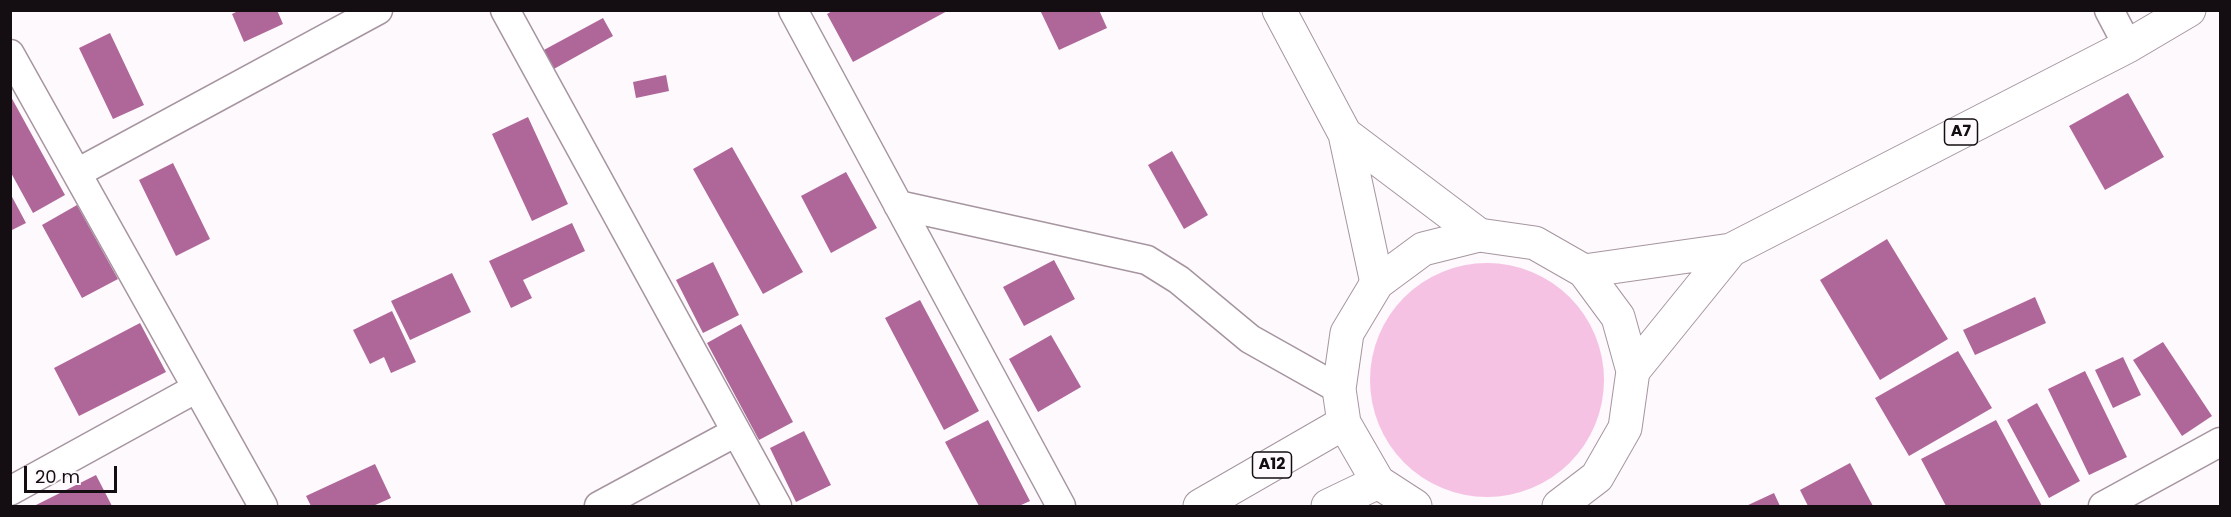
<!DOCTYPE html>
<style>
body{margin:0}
#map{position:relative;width:2231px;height:517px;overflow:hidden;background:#fdf9fc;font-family:Poppins,sans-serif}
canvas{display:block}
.frame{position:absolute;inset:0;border:12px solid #140e12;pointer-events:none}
.scale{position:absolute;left:24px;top:466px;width:93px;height:27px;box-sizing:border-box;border:3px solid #140e12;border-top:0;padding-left:8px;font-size:18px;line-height:21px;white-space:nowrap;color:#140e12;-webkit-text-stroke:4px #fdf9fc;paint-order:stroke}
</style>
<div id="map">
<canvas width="2231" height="517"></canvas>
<div class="frame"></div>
<div class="scale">20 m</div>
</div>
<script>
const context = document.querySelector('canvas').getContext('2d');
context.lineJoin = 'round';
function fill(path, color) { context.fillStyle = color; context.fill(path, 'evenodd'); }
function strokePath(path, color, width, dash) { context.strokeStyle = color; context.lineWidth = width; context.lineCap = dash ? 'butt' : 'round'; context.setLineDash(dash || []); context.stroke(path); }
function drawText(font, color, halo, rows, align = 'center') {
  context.font = font + ' Poppins,sans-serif'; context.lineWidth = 4.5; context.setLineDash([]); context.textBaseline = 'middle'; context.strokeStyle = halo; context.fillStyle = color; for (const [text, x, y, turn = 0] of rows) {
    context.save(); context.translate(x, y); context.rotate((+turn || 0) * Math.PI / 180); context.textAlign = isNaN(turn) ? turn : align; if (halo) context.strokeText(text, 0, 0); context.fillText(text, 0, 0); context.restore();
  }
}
fill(new Path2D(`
 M1370 380a117 117 0 1 1 234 0a117 117 0 1 1-234 0Z`), '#f5c2e3');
fill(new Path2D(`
 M240,10h37l6,14 -39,18 -12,-28z
 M834,10h115l-96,52 -26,-48z
 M1040,10h59l8,18 -48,22z
 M603,18l10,18 -61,34 -10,-19z
 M110,33l34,72 -31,14 -34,-71z
 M666,75l3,16 -33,7 -3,-16z
 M2128,93l36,64 -59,33 -36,-64z
 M10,95l55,100 -32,18 -23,-42z
 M528,117l40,87 -36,17 -40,-87z
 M732,147l71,125 -40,22 -70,-125z
 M1172,151l36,64 -24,14 -36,-64z
 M173,163l37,76 -34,17 -37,-76z
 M846,172l31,56 -46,25 -30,-57z
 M10,193l16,30 -16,8z
 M77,205l41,74 -36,19 -40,-73z
 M572,223l13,28 -62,29 9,18 -21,10 -22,-47z
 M1887,239l61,100 -68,41 -60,-100z
 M1054,260l21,39 -51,27 -21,-39z
 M713,262l26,53 -36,18 -27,-53z
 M452,273l19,39 -61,28 -19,-39z
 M2035,297l11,26 -71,32 -12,-25z
 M920,300l59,111 -35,19 -59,-112z
 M392,311l24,51 -25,11 -7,-16 -14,7 -17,-34z
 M140,323l26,49 -87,44 -25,-48z
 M741,324l52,98 -34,18 -52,-97z
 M1051,335l30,52 -43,25 -29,-53z
 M2163,342l49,74 -30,20 -49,-76z
 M1958,351l34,57 -83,48 -34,-58z
 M2123,357l18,38 -28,13 -18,-38z
 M2085,371l42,86 -38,18 -41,-86z
 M2037,403l43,78 -31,17 -42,-78z
 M988,420l42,81 -11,5h-40l-34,-64z
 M1996,420l46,86h-96l-25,-47z
 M804,431l27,54 -35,17 -26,-54z
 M1850,463l23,43h-65l-8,-16z
 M375,464l16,34 -18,8h-62l-5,-10z
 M96,475l16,31h-78z
 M1774,493l6,13h-34z`), '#af6799');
const minor = new Path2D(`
 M505,10l272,496
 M793,10l268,496
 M2109,10l19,36
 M10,54l253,452
 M77,173l301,-163
 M898,205l249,55 32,20 71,59 89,50
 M10,491l187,-103
 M599,506l137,-74
 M2103,506l117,-64`);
const tertiary = new Path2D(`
 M1279,10l66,124 32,149
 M1345,134l134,101`);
const primary = new Path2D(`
 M1584,271l147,-21 397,-204 61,-36
 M1633,371l98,-121
 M1200,506l144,-83
 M1328,506l50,-24
 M1415,506l-37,-24 -34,-59 -5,-34 8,-56 30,-50 46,-34 56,-14 56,8 49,28 34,46 15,54 -8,57 -28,49 -38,29`);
strokePath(minor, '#a695a0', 31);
strokePath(tertiary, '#a695a0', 35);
strokePath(primary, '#a695a0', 35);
strokePath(minor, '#fff', 28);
strokePath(tertiary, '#fff', 33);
strokePath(primary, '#fff', 33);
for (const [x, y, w] of [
 [1961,132,33],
 [1272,465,39]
]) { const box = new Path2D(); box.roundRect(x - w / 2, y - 13, w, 26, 4.5); context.fillStyle = '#fdf9fc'; context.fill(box); strokePath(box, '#140e12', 1.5); }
drawText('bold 16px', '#140e12', null, [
 ["A7",1961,132],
 ["A12",1272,465]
]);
</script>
